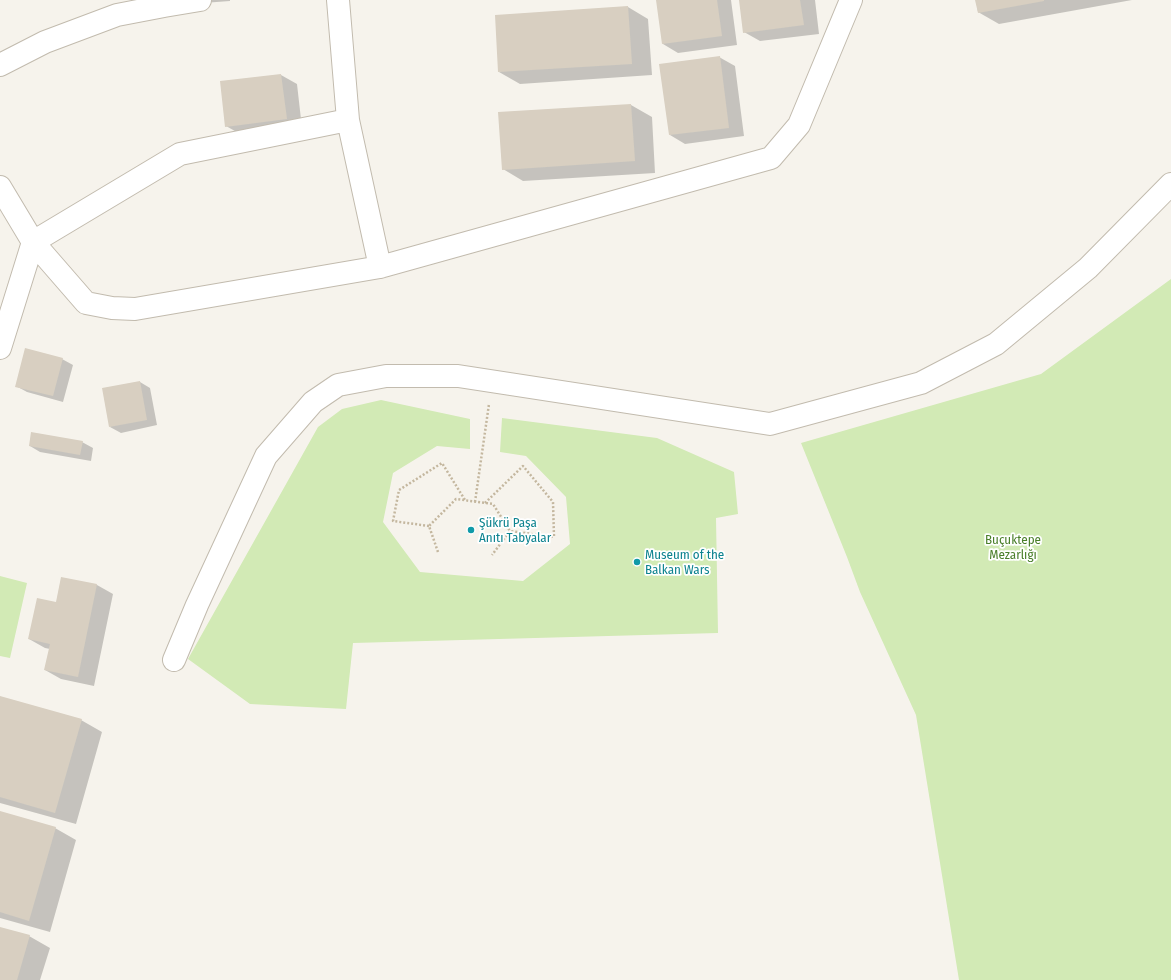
<!DOCTYPE html>
<meta charset="utf-8">
<style>
body{margin:0}
canvas{display:block;background:#f6f3ec}
</style>
<canvas width="1171" height="980"></canvas>
<script>
const context = document.querySelector('canvas').getContext('2d');
context.lineJoin = 'round';
function fill(path, color) { context.fillStyle = color; context.fill(path, 'evenodd'); }
function strokePath(path, color, width, dash) { context.strokeStyle = color; context.lineWidth = width; context.lineCap = dash ? 'butt' : 'round'; context.setLineDash(dash || []); context.stroke(path); }
function drawText(font, color, halo, rows, align = 'center') {
  context.font = font + ' "Fira Sans Condensed",sans-serif'; context.lineWidth = 3.5; context.setLineDash([]); context.textBaseline = 'middle'; context.strokeStyle = halo; context.fillStyle = color; for (const [text, x, y, turn = 0] of rows) {
    context.save(); context.translate(x, y); context.rotate((+turn || 0) * Math.PI / 180); context.textAlign = isNaN(turn) ? turn : align; if (halo) context.strokeText(text, 0, 0); context.fillText(text, 0, 0); context.restore();
  }
}
fill(new Path2D(`
 M1171,279v701h-212l-43,-265 -56,-123 -13,-35 -46,-114 240,-69z
 M381,400l89,19v30l-33,-3 -44,27 -10,49 37,50 103,9 47,-37 -4,-47 -40,-41 -26,-4 2,-34 155,20 77,34 4,42 -22,4 2,115 -365,10 -7,66 -96,-5 -62,-45 130,-232 24,-18z
 M0,576l27,7 -17,75 -10,-2z`), '#d2eab5');
fill(new Path2D(`
 M152,0h78v1l-67,5z
 M657,0h74l6,45 -59,8 -15,-9z
 M740,0h75l4,34 -59,7 -16,-9z
 M976,0h156l-133,24 -21,-12z
 M628,7l20,12 4,56 -132,9 -21,-12z
 M719,57l16,9 9,70 -59,8 -15,-9z
 M281,75l16,9 5,44 -60,7 -16,-9 -5,-44z
 M631,105l21,12 3,56 -132,8 -20,-12z
 M62,359l11,6 -10,37 -36,-10 -11,-6z
 M140,382l10,6 7,37 -36,8 -11,-6z
 M82,442l11,6 -2,13 -51,-9 -10,-6z
 M62,578l35,7 16,9 -19,92 -33,-7 -16,-9 5,-21 -5,-1 -16,-9 28,-36z
 M0,697l81,23 21,12 -26,92 -76,-21z
 M0,813l55,15 21,12 -26,92 -50,-14z
 M0,928l29,8 21,12 -10,32h-40z`), '#0003');
fill(new Path2D(`
 M656,0h61l5,36 -60,8z
 M739,0h61l4,25 -61,8z
 M975,0h69v1l-66,12z
 M628,6l4,58 -134,8 -3,-57z
 M720,56l9,72 -60,7 -10,-71z
 M281,74l6,45 -62,8 -5,-46z
 M631,104l4,57 -133,9 -4,-58z
 M25,348l38,10 -10,38 -38,-9z
 M140,381l7,39 -38,7 -7,-39z
 M31,432l52,9 -3,14 -51,-9z
 M61,577l36,7 -19,93 -34,-7 6,-26 -22,-5 9,-41 19,4z
 M0,696l82,23 -27,94 -55,-16z
 M0,811l56,16 -27,94 -29,-9z
 M0,927l30,8 -13,45h-17z`), '#d8cfc1');
const minor = new Path2D(`
 M0,65l45,-23 72,-27 47,-9 36,-6
 M348,120l32,147
 M0,187l33,55 147,-88 168,-34 -10,-120
 M33,242l53,61 26,5 23,1 245,-42 391,-109 28,-33 52,-125
 M0,348l33,-106
 M174,660l23,-55 69,-149 47,-54 25,-17 48,-9h72l312,48 151,-41 75,-39 92,-76 83,-84`);
strokePath(minor, '#c2bbae', 24);
strokePath(new Path2D(`
 M475,502l14,-98
 M485,503l38,-37 30,36 1,35 -44,-6
 M429,526l-36,-5 6,-31 43,-27 23,37
 M438,552l-9,-26 27,-27 37,5 17,27 -18,24`), '#c4b79f', 2.5, [2, 2]);
strokePath(minor, '#fff', 22);
for (const [x, y, r, color] of [
 [471,530,4,"#0f9aa8"],
 [637,562,4,"#0f9aa8"]
]) { const dot = new Path2D(); dot.arc(x, y, r, 0, 2 * Math.PI); context.fillStyle = color; context.fill(dot); strokePath(dot, '#fff', 1.5); }
drawText('13px', '#0d838f', '#fff', [
 ["Şükrü Paşa",479,523],
 ["Anıtı Tabyalar",479,538],
 ["Museum of the",645,555],
 ["Balkan Wars",645,570]
], 'left');
drawText('13px', '#4a7f2a', '#fff', [
 ["Buçuktepe",1013,540],
 ["Mezarlığı",1013,555]
]);
</script>
